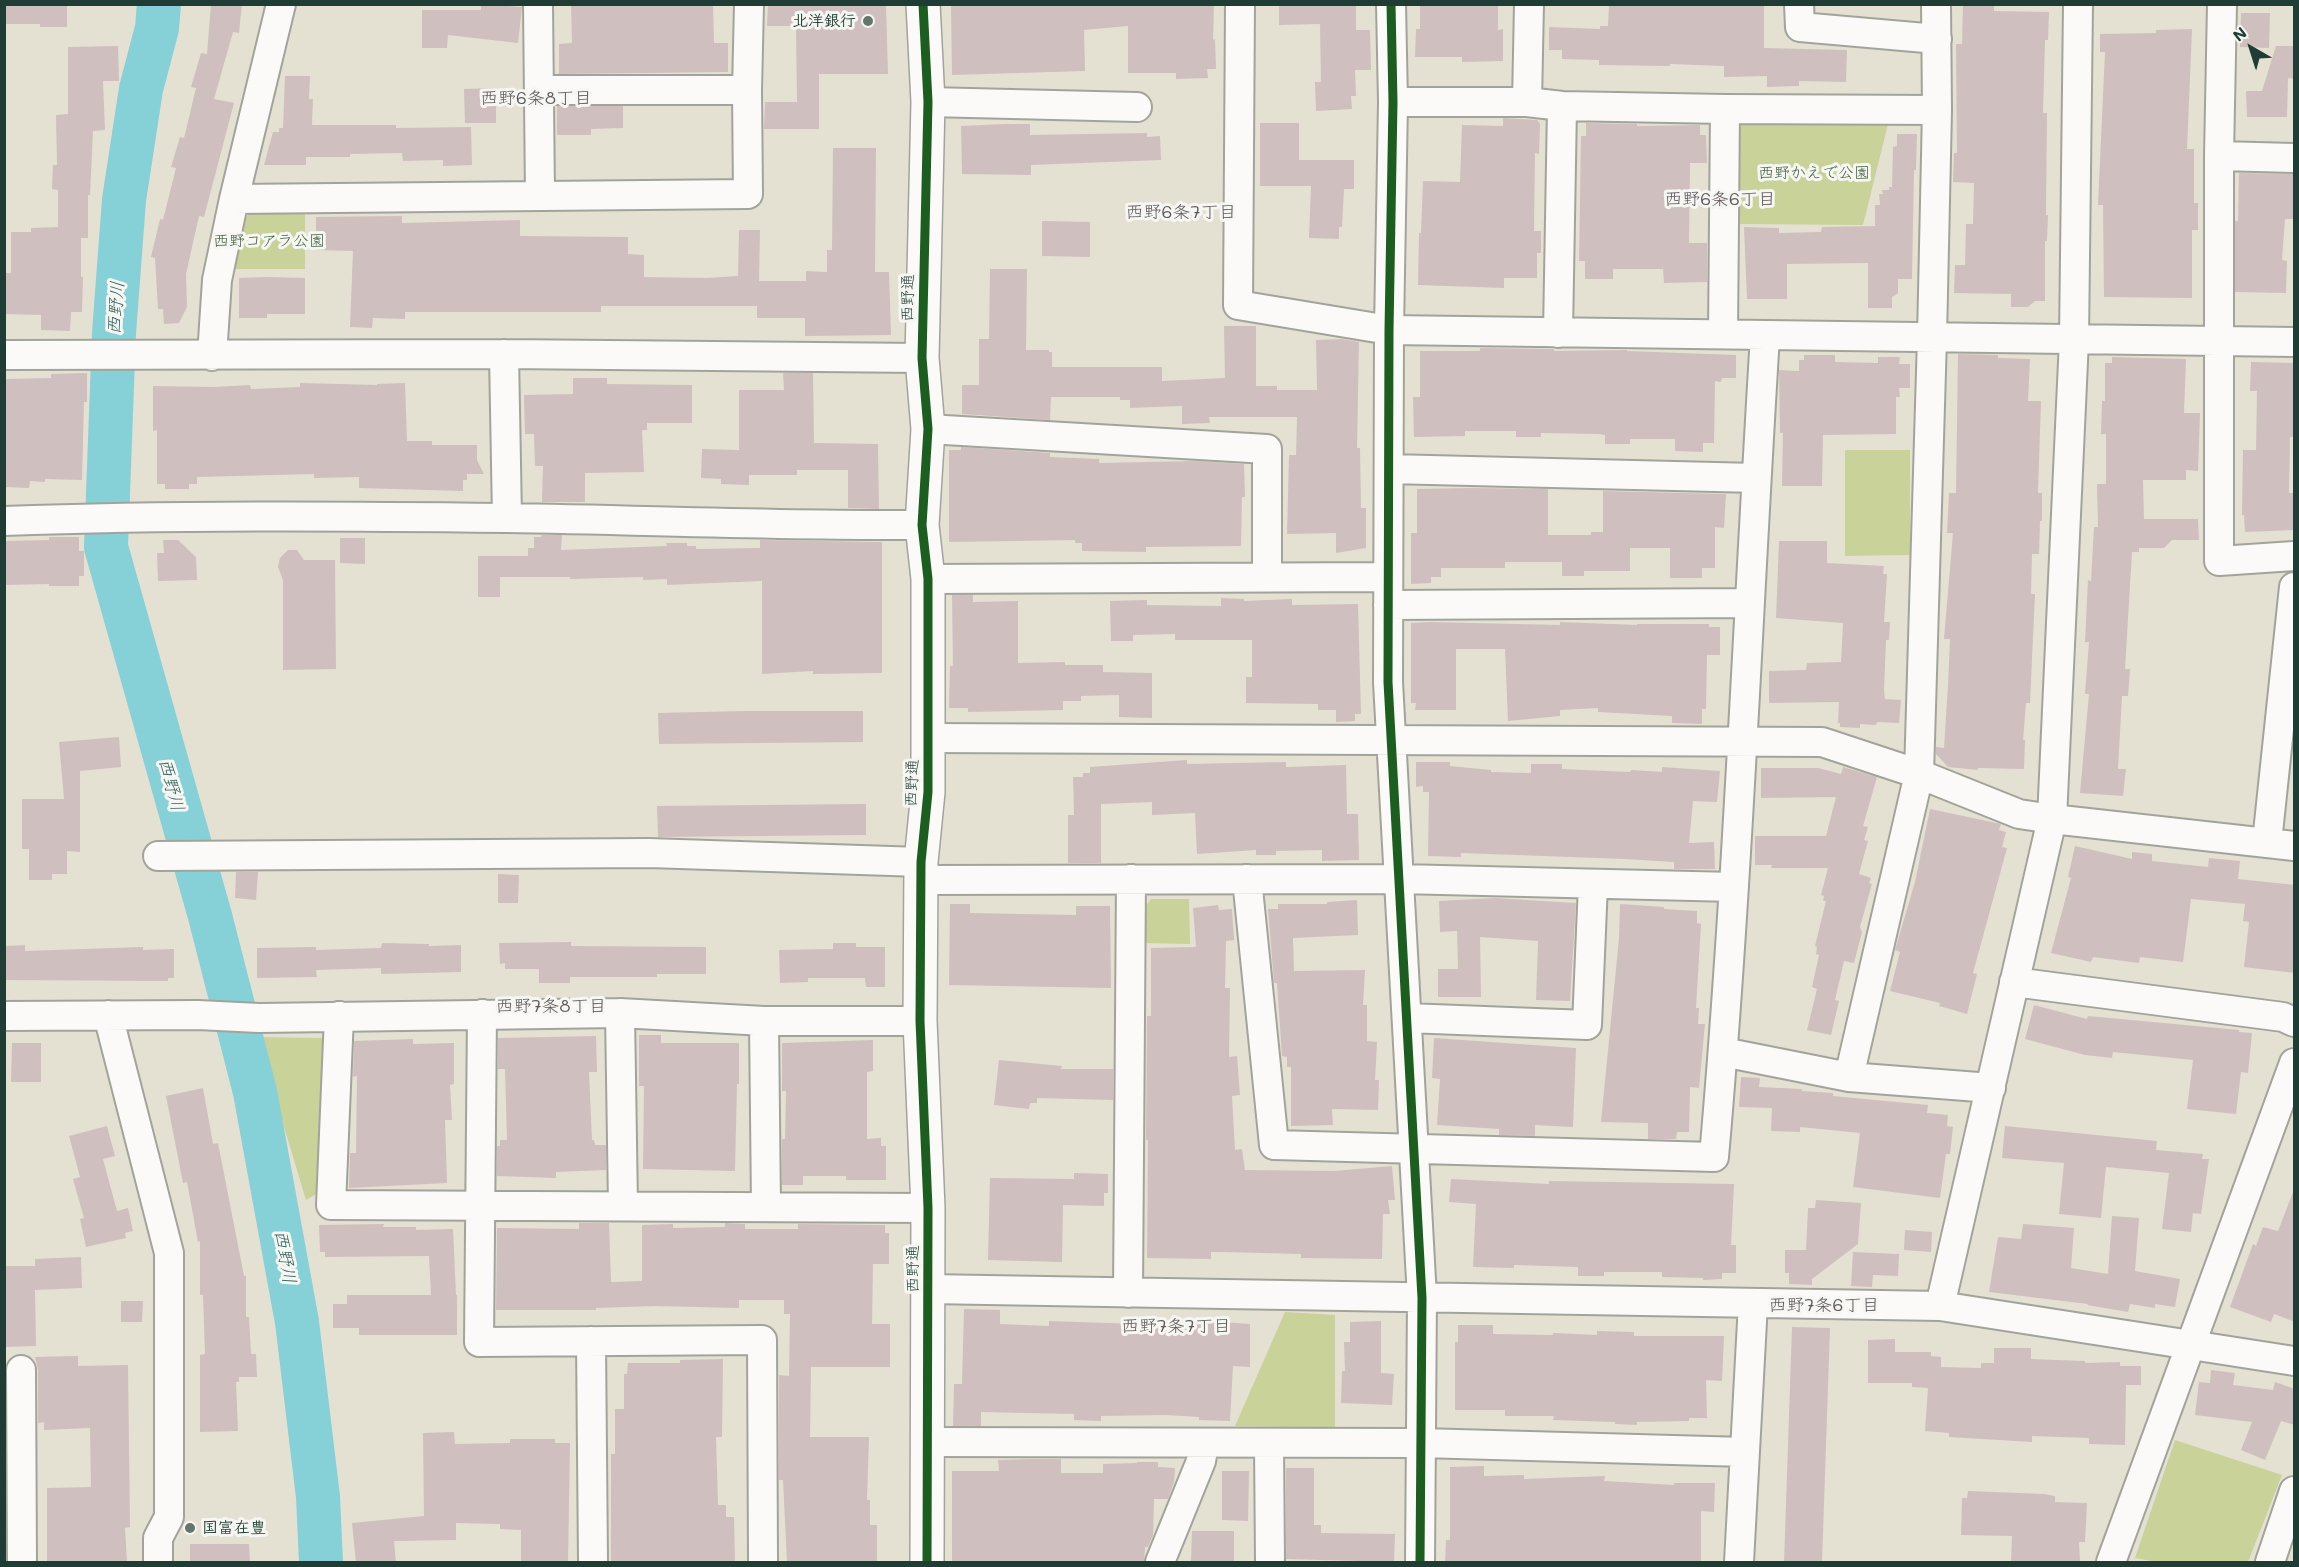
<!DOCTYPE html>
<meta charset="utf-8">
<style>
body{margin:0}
#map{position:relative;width:2299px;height:1567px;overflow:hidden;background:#e4e1d3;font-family:Mali,sans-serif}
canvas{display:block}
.frame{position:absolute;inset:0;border:6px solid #1f3d34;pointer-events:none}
.north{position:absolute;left:2221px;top:18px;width:60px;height:60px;-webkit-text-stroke:4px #f6f6f2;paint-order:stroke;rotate:321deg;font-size:16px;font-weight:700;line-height:24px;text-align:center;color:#1f3d34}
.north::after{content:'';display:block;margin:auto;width:21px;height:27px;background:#1f3d34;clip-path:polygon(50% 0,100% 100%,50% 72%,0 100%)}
</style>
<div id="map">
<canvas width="2299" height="1567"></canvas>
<div class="frame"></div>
<div class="north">N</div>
</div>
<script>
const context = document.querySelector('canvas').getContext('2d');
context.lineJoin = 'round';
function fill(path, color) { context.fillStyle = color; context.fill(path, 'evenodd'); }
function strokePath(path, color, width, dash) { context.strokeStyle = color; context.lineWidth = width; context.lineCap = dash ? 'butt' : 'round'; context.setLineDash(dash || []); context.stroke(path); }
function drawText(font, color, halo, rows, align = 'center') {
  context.font = font + ' Mali,"Klee One",sans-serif'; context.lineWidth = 6; context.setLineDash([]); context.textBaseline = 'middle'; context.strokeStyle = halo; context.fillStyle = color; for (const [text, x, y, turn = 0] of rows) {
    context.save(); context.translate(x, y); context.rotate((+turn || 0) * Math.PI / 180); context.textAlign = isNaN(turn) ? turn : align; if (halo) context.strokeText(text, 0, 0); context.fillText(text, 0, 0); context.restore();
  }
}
fill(new Path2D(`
 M1889,120l-26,105 -125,-1 1,-98 7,-5z
 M250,213h55v56h-72l10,-48z
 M1845,450h65v105l-65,1z
 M1151,899h38l1,45 -45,-1v-36z
 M257,1037l65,1 4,5 -1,146 -19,11z
 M1285,1312l50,3v113l-100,-2z
 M2175,1440l107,35 -34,87h-91l-22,-4z`), '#c8d299');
strokePath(new Path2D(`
 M159,4l-2,24 -16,61 -17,111 -10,133 -8,214 104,369 45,176 42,230 21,175 3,65`), '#86d0d7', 44);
fill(new Path2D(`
 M4,4h63v23h-27v-3h-36z
 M211,4h31l-3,29 -6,-1 -19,67 20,4 -30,114 -5,-1 -13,58 1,33 -8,16 -15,1 -1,-15h-5l-3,-51 -4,-1 9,-38 3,1 13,-52 -5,-1 9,-30 4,1 12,-50 -5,-1 10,-34 6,1z
 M481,4l41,3 -4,36 -70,-8 -1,13h-25v-38h59z
 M571,4h142l1,39h14v29l-169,2v-30l13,-1z
 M768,4h118l2,70h-69v55h-55l1,-27h32l-1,-76h-29z
 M951,4h263l-1,36 2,-1 1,30h-9l1,9 -32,1v-6h-48v-47l-44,4 1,41 -133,4z
 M1322,4h34v26h14l1,40h-16l1,26h-5l1,13 -36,2 -1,-29h6l-1,-58 -41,1v-19z
 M1420,4h78v26l5,-1v32l-41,1v-5h-47l1,-28h4z
 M1609,4h155v44l83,2 -1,32 -47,-1v5l-32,1v-11l-43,1v-11l-54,-2v2l-71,-1v-5l-37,-1v-9h-13v-23l51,2v-3h8z
 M1963,4h31v7l55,1 -1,28h-3l-2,73h4l-1,102h2l-1,26h-2v60h-10l-7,6h-17v-13l-57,-1 1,-28h10l1,-41h7l1,-41 -21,-1 1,-29h3l-1,-109h6z
 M2241,13h29l-1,35 -29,-1z
 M2192,29l-5,120h7v54h4v27h-6v68l-88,-1 -1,-92h-5l7,-153h-5v-18l56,-1v-3z
 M118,46l1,35h-16l2,49 -12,1 -3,64h-2v43h-7v39h2l-1,35h-11l-1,19 -29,-1v-15l-37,-1v-41h7v-41h20v-4l27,-1v-37l-6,-1 1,-24h4l-1,-50 12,-1v-67z
 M2276,46h19v33l-7,-1 -1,39h-40l-1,-26h16z
 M285,76h25l-1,23h4l-1,26h84v3l75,-1 1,38 -29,1v-6l-40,1 -1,-8 -52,1v3h-44v8h-42l9,-33h6v-4h4z
 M496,88v35h-31l-1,-34z
 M557,106h66v22l-32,1v6h-34z
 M1503,118l34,2 3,4 -1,30 -4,-1 -1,78h7v22h-4v25h-33v10l-86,-3 1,-52h2l2,-52 37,1 2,-57 41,1z
 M1260,123h39v37h55v29h-10l-2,38h-3v12l-30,-1 2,-52h-51z
 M1586,123l51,1v2l63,-1v10h6l1,28h-17l-1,80h18v39l-43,1 -1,-14h-50v10h-28v-18h-6l2,-125h5z
 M1005,124h25v11l117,-2v4l13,-1 1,24 -130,5v10l-69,-1 -1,-48z
 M1897,134h20l-1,36h-2l-2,109h-14v14l-6,4v11h-24v-45l-81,1v35h-40l-3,-72 35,1v5l42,-1 1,-5 53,-1v-21h5l-1,-11h4l-1,-4h7v-3h3l1,-40 4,-1z
 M833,148h43l-1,124h14l2,63 -86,1v-18h-48v-12h-156v6h-196v7l-32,-1 -1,10 -22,-1 3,-76 -37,-1v-33l86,-1v7l118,-3v16l108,1v17l16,1v22l63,1 31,-2 1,-46h21l-1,51h47v-10l21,1v-22h5z
 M2239,173l56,1v45h-10l-3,41 5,1 -1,32 -51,-1v-71h3z
 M1042,221l48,1v35l-48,-1z
 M990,269h37l-1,81h23v2h3v15h110v14l63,-3 -1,-52h32v60h21v4h40l-1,-50 26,-1 17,3 -2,106h3l1,60h5v40l-30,5v-20l-49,1 2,-79h7l1,-38h-88l1,6 -28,1v-18l-52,2v-8h-10v-3h-69l-1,23 -88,-6v-29h17v-46h10z
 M267,277l38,1v36h-38v4h-28v-40z
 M1480,348l74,1v2l73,-1v1l109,4v23h-14l-1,4 -6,-1 -1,62h-11v9l-28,-1v-12h-45v5h-25v-9l-6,-1 -58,-1v4h-25v-6h-51v5l-51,1 -1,-40h7v-46h60z
 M1958,354l40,1v3l32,1 -2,42h13l-3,92h4v28h-2l-1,33h-7l-1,40h4l-5,109h-4l-3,37h2l-1,29 -46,-1v2l-30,-3 -12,-13v-7l8,1 4,-62 2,-47h-6l9,-106h-6l2,-40h7z
 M1804,355h31v7l43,1v-6h22l-1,7h11v24h-11l1,9h-4v37l-73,1 -1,51h-40l1,-53h-3l-1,-63 20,1v-11h5z
 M2112,357l74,2 -2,54h16l-2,58 -12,-1v10h-43l1,39h54l1,21h-27l-8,8h-25v4h-7l-7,117h5l-2,27h-6l-4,73h8l-3,27 -43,-3 9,-99h-4l4,-52h-4l3,-62 3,1 3,-54h4l-1,-43h9v-50h-5l1,-33h3v-38h7z
 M2251,362l44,1v74h-5l-1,56h6v37l-50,2 -1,-17h-2l1,-65h13l1,-59h-7z
 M87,373v29h-3l-2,78 -37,-1v3l-15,-1 -1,7 -25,-1 1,-108 46,-1v-4z
 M783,373h30l1,70 64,1 1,65 -31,-1v-38h-51v5h-48v10l-28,-1v-5l-20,-1 1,-29 37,1v-60h45z
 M573,378h34v6l85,1v38h-45v7h-5l2,42 -59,1v29h-43l1,-36h-8l-1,-32h-9l-1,-39 49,-1z
 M300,383l77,2v-1l28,-1 2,58h25v4h45v15l7,14h-17v6h-4v11l-104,-3v-11l-45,1v-4l-117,3v7h-8v5h-24v-5h-8v-54l-4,1v-45l60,1 37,-2 1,4 49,-2z
 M961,447l89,6v4l49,2v4l96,-2 49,3 1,33h-3l-1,49 -95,1v5l-64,-1v-8h-7v-3l-126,2v-92h12z
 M1471,488l77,1v46h43v-3h12v-41l123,3 -2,34 -9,-1v41h-13v10h-32v-30h-40v23h-46v5h-22v-14h-57v6h-64v9h-10v6l-20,1v-51h6v-44z
 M542,535h20l-1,15 106,-4 -1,-3h21v3h9v3l64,-1v-8l122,2v131l-69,1v-3l-51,3v-93l-95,4v-6l-24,1v-3l-73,2v-2h-70v20h-22v-41h50v-8h6v-11h7z
 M49,537h30v14h5v25h-5v10h-30v-2l-45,1v-44l45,-1z
 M340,538h25v26l-25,-1z
 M163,540h15l18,17 1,23 -39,1 -1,-28h7z
 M1779,541h48v22l57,3 -1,8h4l-3,48h6l-1,18h-3l-2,50 1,9 16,1 -2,23 -22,-1 -1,3 -16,-1v4l-20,-1v-4h-2l1,-21 -70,1v-32l37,-1 1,-7 34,-1 2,-39 -67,-5z
 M288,550h9l7,10h31l1,109 -53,1v-90l-5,-13 2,-9z
 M952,595h21v7l45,-1v62l47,-1v3h38v7l49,1v45l-33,-1v-22l-38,1v5h-18v9l-95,2v-4h-19l1,-42h3z
 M1221,598l23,1v2l48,-2v6l66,-1 3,110h-6v7l-19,1v-12h-18v-6l-72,-1v-26h6v-37h-77v-6l-42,1v6h-22l-1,-40 37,-1v5l74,1z
 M1430,622l130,3v-3l77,3v-1h72v3h11v28h-13l-1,54h-4v15l-30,-1v-7l-74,-4v-4l-38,2v6l-52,5 -3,-72h-49v61h-41l1,-7h-5v-80z
 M746,711h117v31l-204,2 -1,-31z
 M119,737l2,30 -41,4v81l-13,-1v23h-15v6h-23v-31h-7v-50h42l-5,-57z
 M1187,760v4l99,-2v5l60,-2 1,49h11l1,46 -37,1v-11l-46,1v4h-20v-5l-59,4 -2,-41 -43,2v-13l-51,2v59h-33v-48h6l-1,-38h10v-4h7v-6z
 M1416,762h34v4l41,4v2l40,1v-9h31v5l68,3 1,-2 31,2v-5l58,4 -3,31 -24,-1 -4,42 25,-1 1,27h-41v-7l-49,-3 -164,-6v4l-33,-1 1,-64h-6v-6l-7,1z
 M1843,767l34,10 -14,49 5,1 -4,13 4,1 -9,33 12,4 -2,5 3,1 -12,43 2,5 -8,31 -10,-2 -9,39 4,1 -8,34 -24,-5 10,-41 -5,-2 7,-32 -3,-1 1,-7 -2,-1 11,-45h-3l1,-5 -3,-1 7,-27h-57l1,-3h-17v-29h71l10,-39 -75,1v-30h57l23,6z
 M866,804v31l-208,2 -1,-31z
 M1930,809l71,15 -2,6 7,2 -4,15 5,1 -34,125 4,1 -10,40 -28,-8 1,-3 -50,-12 10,-39 -5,-2 20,-68z
 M2075,846l57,13v-7l20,2v7l56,6 1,-9 31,3 -2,18 57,6v88l-51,-6 5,-45 -6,-1 2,-17 -54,-5 -8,63 -43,-5 -1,6 -46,-6 -2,5 -40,-9 20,-75 -3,-1z
 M236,872h22l-2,28 -21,-2z
 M498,874l21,1 -1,28h-20z
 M1494,898l82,5 -6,98 -34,-1 2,-59 -58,-4 1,60h-43v-28h20l-1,-38 -17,1 -1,-31z
 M1357,900l1,35 -65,3 1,33 71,-1 -2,35h4v36l10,1 -2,38h4l-1,30 -46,-1 1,16 -42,1v-59h-4v-10l-5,-1 -5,-73h-3l-6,-74h10v-5h49v-2z
 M950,904h20v9l106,2v-9h34l1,82 -162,-3z
 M1620,904l44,3v2l33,2v12l4,1 -5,84h3l-1,16h7l-6,64 -9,-1 -1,45h-12l-1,7h-28v-16l-47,-1 18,-184z
 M1218,905l1,5 13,-1 2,31 -8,1 -1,47h5l-1,69 8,-1 3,39 -8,1 3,54 7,-1 3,21 89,1 58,-5 3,34h-7l2,14h-7l-1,45 -81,-1v-4l-80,-2h-10v7l-64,-1 1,-118h-2l1,-124h4v-68l45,-1 -3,-39z
 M571,942v4l135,1v27h-49v3h-87v6h-31v-14h-34v-6l-5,1 -1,-21z
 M382,943l47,1v2l32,-1v27l-80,2v-6l-65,2 1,7 -60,1v-30l59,-1v3l65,-2z
 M833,943h23v4h29v40h-19l-1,-9h-57v4l-28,1 -1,-33 54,-1z
 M25,945v6l118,-4v3l31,-1v29h-6v3l-164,-1v-34z
 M2034,1005l53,14 1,-3 151,14v2l13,1 -4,40 -7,-1 -5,42 -49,-5 6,-49 -80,-8 -1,6 -27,-3 -60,-16z
 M639,1035h22v8h78v41h-2l-2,87 -92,-2 1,-83h-5z
 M596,1036l1,36h-8l3,68h2l1,5h11v25l-50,2v6l-59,-2v-30h3v-6h7l-2,-71h-7v-31z
 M1434,1038l142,10 -3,79 -38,-2v11l-36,-1v-6l-62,-4 3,-46 -8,-1z
 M413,1039v5l41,-1v41l-4,1 2,35h-7l2,63 -98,5 1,-35h6l1,-77 -4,1 1,-36z
 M873,1040v31l-6,1v67l14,-1v8h5v34h-40v-4h-43v9h-21v-46h3l1,-48h-4v-48z
 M12,1043h29v39h-30z
 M999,1060l63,6 -1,3h52v31l-76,-2v5h-7l-1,6 -35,-4z
 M1741,1077l19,1 -1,9 43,2v2l31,2v3l95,9 -1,8 21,2 -1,11 6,1 -3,27h-4l-6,44 -87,-11 7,-54 -60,-6v5l-29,-1 1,-23 -33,-1z
 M203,1088l10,56 5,-1 26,133h2v41h3l2,37h5l1,23h-18v5h-3l2,49 -38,1v-77l5,-1 -2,-59h-3v-54l-2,1 -11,-60 -4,1 -17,-87z
 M107,1126l8,30 -12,3 14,52 11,-3 5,23 -8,2 1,5 -40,9 -6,-28 4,-1 -11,-39 7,-2 -11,-41z
 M2005,1126l152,15 -1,9 47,4 -1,5h7l-8,55 -8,-1 -2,19 -29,-3 7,-56 -63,-6 -5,51 -42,-4 5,-51 -62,-5z
 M1074,1173l34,1v19h-4v13l-41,-1 -1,57 -74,-2 2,-82 84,1z
 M1451,1179l98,5v-3l185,3 -3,61h5v28h-14v6l-19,1v-2l-41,-1v-5h-58v4h-26v-9l-64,-2v3l-41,-1 3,-63 -27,-2z
 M2293,1192l2,130 -21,-8 -3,8 -41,-15 23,-63 3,2 7,-19 15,4z
 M1816,1200l45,3 -3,41 -46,35v6l-23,-1v-11h-4v-23h21l2,-42h7z
 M2112,1216l27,2 -4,53 45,8 -5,28 -20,-3v4l-25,-4 -2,8 -41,-7 1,-1 -99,-12 9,-55 23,2 2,-15 51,4 -3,40 37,6z
 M579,1223h30l2,59 31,-1v-56l31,-1v4l52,-1v-4l20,1v5h53v-5l87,1v8h4v31h-16l-1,60h18v43h-79l-1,70h59l-2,63h3v25h7v38h-90l-4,-83h-4v-105l10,1 1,-62h-6v-14h-45v8l-84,-2 -59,2v2h-100l1,-82 82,1z
 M384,1224l-1,3h33v3l37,-1 3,66h1v40h-98v-7h-26v-24h14v-9h84l-2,-39 -104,1v-5h-5l-1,-27z
 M1905,1230l27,2 -1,20 -27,-2z
 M1853,1252l46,2 -1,22 -25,-1 -1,12 -21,-1z
 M81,1257l1,31 -47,2 1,56 -32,1v-81h31v-7z
 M121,1301h22l-1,21h-21z
 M964,1309l36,1v14l49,2v-5l88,3v-3l40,2v-4l73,5v43l-17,-1 -3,55 -31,-1v-3l-34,-2 -64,1v5l-27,-1v-6l-93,-2v14h-28l1,-42h8z
 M1381,1321v52l13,1 -2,31 -51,-2 1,-32h3l-1,-29h6v-20z
 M1458,1325h35v9l60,1v-2l44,2v-4l37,1v4h90l-2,45 -16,-1 1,38h-18v3l-52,1v3l-22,-1v-2l-62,-2 1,-4h-49v-6h-50v-68h3z
 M1792,1327l38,1 -8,235h-38z
 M1895,1339v13h36v4l10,1v10l40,1v-5h13v-15h37v11l54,2v2l35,-1v4h21v19h-15l-1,60 -36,-1v-6l-57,-2v6l-83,-5v-4l-24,-2 3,-43 -16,-1v-4h-44v-43z
 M78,1356v10l50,-1 2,162 -5,1 2,35h-80v-75l44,-1 -1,-59 -46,2v-8l-6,1v-53l-3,-13z
 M723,1359l-1,78h-6l2,68h8v12h8l1,46h-124v-109h4v-45h9v-35h3l1,-11h52v-3z
 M2211,1370l24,3 -2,12 40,5 2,-8 20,7v36l-14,-4 -16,39 -24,-10 11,-28 -57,-7 4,-33 11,1z
 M454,1432l1,12 55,-1v-4h45v4h15l-2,120h-47v-33l-21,-1v-5l-44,-1v17l-62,1 2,22h-40l-4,-40 72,-7 -1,-83z
 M1028,1459h33v14h42v-9l34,-1v-1h21v5l17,1 -1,14 -6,17h-14l-1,36 -5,12h-3l-1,16h-192v-92h47l-1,-11z
 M1484,1466v10l40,-1v4l81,-3 -1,5 70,4v-2h41l-1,29 -13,-1v52h-256l1,-23h4v-73z
 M1286,1468h28v57h7v8l74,1 -1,28 -108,-3z
 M1222,1471h27l-1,50 -26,-1z
 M1968,1491l76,3 11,2v6l32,1 -2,39h-6l1,21h-69l1,-27 -51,-1 1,-37h5z
 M1192,1531h42v31l-43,-1z
 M190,1544h59l1,19h-60z`), '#d0bfbf');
const minor = new Path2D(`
 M538,4l2,192
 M1240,4l-2,301 151,25 905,12
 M1391,4l2,98 -4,228 -1,352 34,616 -2,264
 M1799,4l1,23 137,12
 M2222,4l-3,152v405l75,-5
 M539,90h208
 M928,102l209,5
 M1393,102h134l35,4 163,3 212,1
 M1527,102l2,-98
 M2219,156l75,2
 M234,199l514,-5 -1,-104 2,-86
 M1558,333l4,-227
 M1723,334l2,-225
 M504,354l3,164
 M4,355l500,-1 418,4
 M212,356l5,-76 17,-81 47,-195
 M928,429l339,20v128
 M1389,469l367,9
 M4,521c168,-6 336,-5 503,-3 138,2 276,8 415,7
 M928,579l460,-2
 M1388,605l361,-2
 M928,738l894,4 97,32 100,40 33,5 242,27
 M2267,842l27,-255
 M158,856l491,-3 272,9
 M1247,879l27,266 440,12c24,-273 34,-548 51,-821
 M921,880l478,-1 335,8
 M2014,982l269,35 11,5
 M620,1013l3,193
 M482,1014l-3,328 283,-2 1,222
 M108,1015l61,238v264l-11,21v24
 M4,1016l194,-1 61,3 361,-5 144,8h156
 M339,1016l-8,189 597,3
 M1407,1018l180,7 6,-141
 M764,1021l2,186
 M1723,1052l126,25 142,11
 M1849,1077l70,-303 13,-436 5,-228 -1,-106
 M927,1289l1013,17 354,55
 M1128,1293l3,-414
 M1940,1306l112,-487 22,-479 4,-336
 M591,1341l2,221
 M21,1370l1,192
 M927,1442l494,1 324,9
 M1269,1444l1,118
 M1160,1562l41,-101 3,-17
 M1739,1562l14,-259
 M2111,1562l183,-499
 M2270,1562l24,-71`);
const tertiary = new Path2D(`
 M923,4l5,98 -6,256 6,71 -6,96 6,54v213l-7,70 -1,159 8,187 -1,354`);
strokePath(minor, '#a2a49b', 32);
strokePath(tertiary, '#a2a49b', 36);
strokePath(minor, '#fbfaf8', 28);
strokePath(tertiary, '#fbfaf8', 33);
strokePath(new Path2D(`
 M923,4l5,98 -6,256 6,71 -6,96 6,54v213l-7,70 -1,159 8,187 -1,354
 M1391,4l2,98 -4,228 -1,352 34,616 -2,264`), '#1b5e20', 9);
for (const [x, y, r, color] of [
 [868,21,6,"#64766c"],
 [190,1528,6,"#64766c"]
]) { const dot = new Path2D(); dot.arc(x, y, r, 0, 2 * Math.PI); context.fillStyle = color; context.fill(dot); strokePath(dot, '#f6f6f2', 2); }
drawText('bold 16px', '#1f3d34', '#f6f6f2', [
 ["北洋銀行",856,21],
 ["国富在豊",202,1528,"left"]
], 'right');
drawText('16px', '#445f42', '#f6f6f2', [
 ["西野かえで公園",1814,173],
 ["西野コアラ公園",269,241]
]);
drawText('16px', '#1f3d34', '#f6f6f2', [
 ["西野通",908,298,-89],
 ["西野通",912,783,-88],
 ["西野通",913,1269,-90]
]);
drawText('18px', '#60585d', '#f6f6f2', [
 ["西野6条8丁目",536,98],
 ["西野6条6丁目",1720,199],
 ["西野6条7丁目",1181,212],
 ["西野7条8丁目",551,1006],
 ["西野7条6丁目",1824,1305],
 ["西野7条7丁目",1176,1326]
]);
drawText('italic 18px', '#2f605d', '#f6f6f2', [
 ["西野川",116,308,-86],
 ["西野川",171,785,75],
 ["西野川",285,1257,80]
]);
</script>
